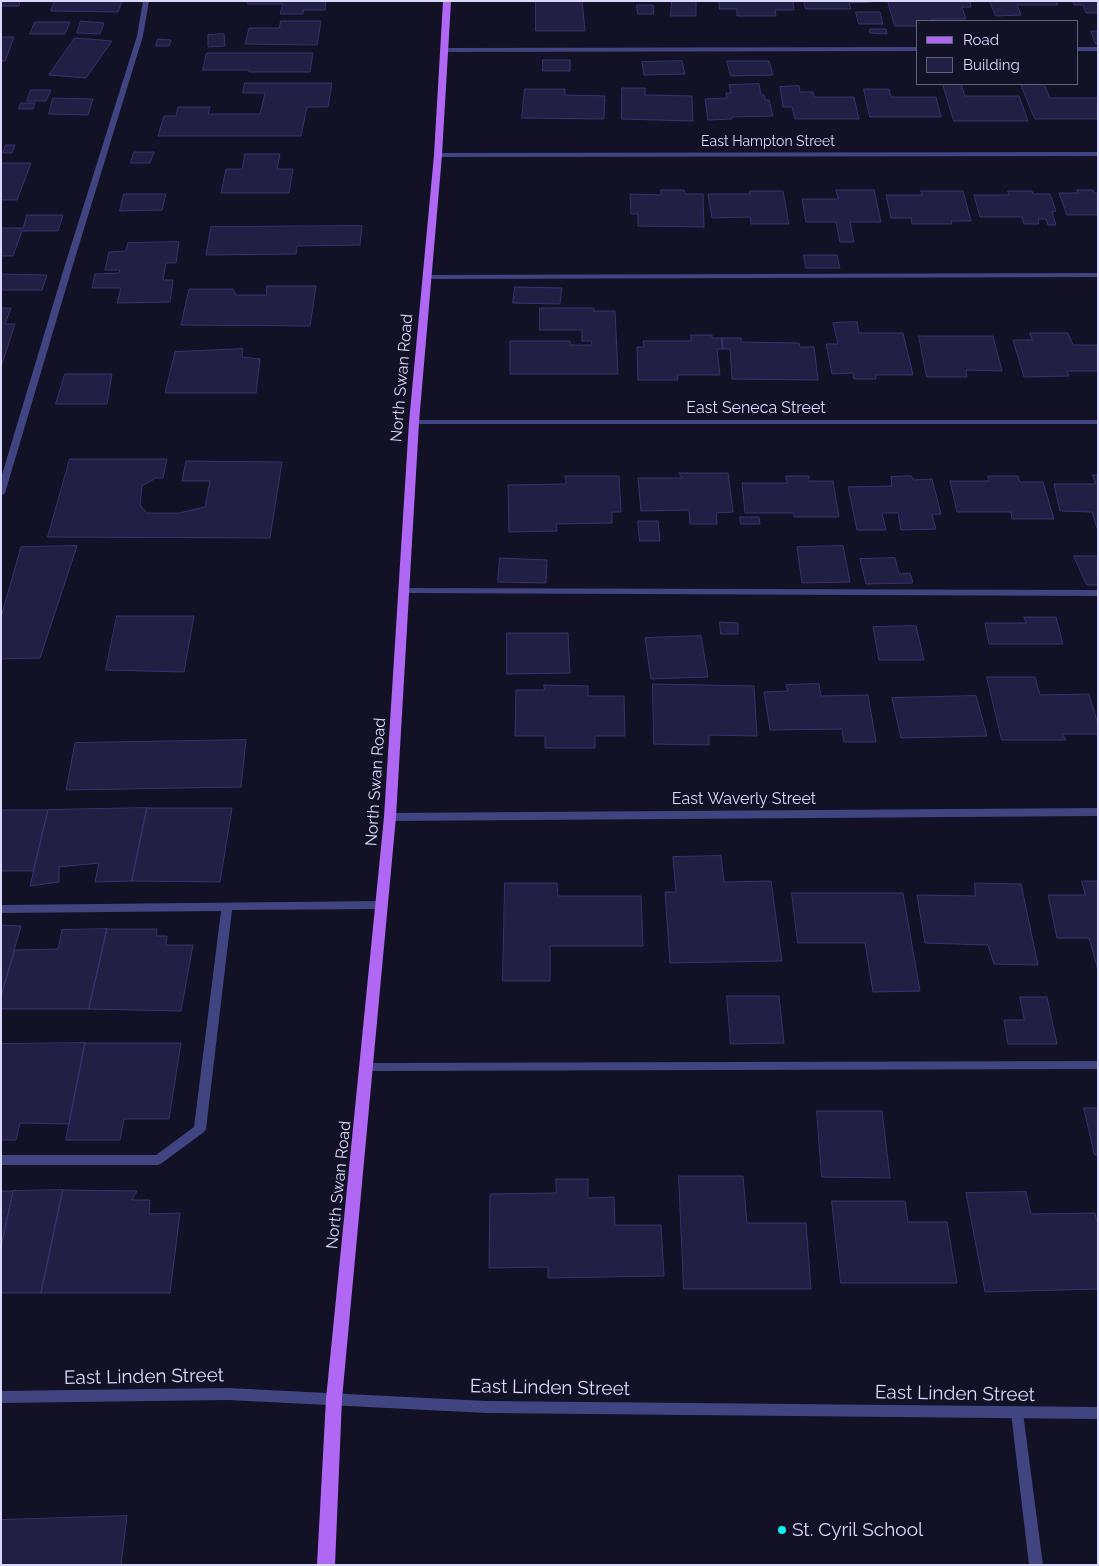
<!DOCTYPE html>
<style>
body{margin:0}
#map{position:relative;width:1099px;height:1566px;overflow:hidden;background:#121126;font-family:Raleway,sans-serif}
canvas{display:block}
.frame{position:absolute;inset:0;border:2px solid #d9d9fc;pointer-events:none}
.legend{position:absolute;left:916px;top:20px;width:162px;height:65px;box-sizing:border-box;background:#121126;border:1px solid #62617c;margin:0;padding:6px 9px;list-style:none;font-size:15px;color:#d9d9fc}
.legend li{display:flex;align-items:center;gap:10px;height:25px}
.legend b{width:25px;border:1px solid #62617c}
</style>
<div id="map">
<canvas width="1099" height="1566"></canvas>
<div class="frame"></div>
<ul class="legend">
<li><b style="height:6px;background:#b068f4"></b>Road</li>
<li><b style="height:14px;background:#221f45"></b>Building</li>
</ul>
</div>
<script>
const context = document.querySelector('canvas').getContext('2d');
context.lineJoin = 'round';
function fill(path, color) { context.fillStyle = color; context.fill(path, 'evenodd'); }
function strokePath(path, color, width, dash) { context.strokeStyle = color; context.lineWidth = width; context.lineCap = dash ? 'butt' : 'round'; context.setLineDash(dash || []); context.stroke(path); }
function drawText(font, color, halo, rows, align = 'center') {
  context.font = font + ' Raleway,sans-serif'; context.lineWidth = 4; context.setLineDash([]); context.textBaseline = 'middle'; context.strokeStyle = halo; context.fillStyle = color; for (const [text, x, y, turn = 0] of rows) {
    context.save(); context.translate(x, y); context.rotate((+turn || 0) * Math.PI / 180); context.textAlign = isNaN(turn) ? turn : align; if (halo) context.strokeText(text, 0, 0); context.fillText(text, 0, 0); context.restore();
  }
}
const building = new Path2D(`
 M1,1h19l-1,5h-18z
 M55,1h67l-4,11 -67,-1z
 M249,1h77l-1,9h-22v4h-23l3,-10h-35z
 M536,1h46l3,30h-49z
 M672,1h24v15h-25z
 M719,1h74l1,9h-19l1,6h-39v-7h-17z
 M804,1h68v1l-23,1 2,6h-45z
 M888,1h82l1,6h-9l4,12h-34l1,2h-15v5h-23z
 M990,1h66l2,4h-41l4,10 -25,1z
 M1073,1h25v12h-12l-3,-8h-9z
 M637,5h16l1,9h-16z
 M856,12h24l3,12h-24z
 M81,21l23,2 -4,11 -23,-1z
 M281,21h40l-4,24 -72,-1 4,-16h30z
 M35,22h35l-5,12h-35z
 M870,29h16l1,5 -17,-1z
 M1091,31h7v13h-2z
 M224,34l1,12 -17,1v-12z
 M1,37h13l-9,24h-4z
 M75,38l37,3 -26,37 -37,-3z
 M158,39l13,1 -2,6h-13z
 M207,53h106l-3,19h-61v-2h-46z
 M543,60h27v11h-27z
 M682,61l3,13 -41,1 -2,-13z
 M727,61h42l4,14 -42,1z
 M245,83h87l-4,24h-21l-6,29h-143l6,-20h12l2,-9h32l-2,7h52l5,-21h-22z
 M759,84l2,11h3l1,5h4l4,16 -41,1v2l-24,1 -3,-21 22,-1 -1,-5h5l-2,-8z
 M943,84h18l4,12h54l9,25h-74z
 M1021,84h23l6,14h48v21h-63z
 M799,86l1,6h13l1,5h40l5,22h-64l-3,-12h-9l-3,-20z
 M622,88h23v7l47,1 1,25 -71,-2z
 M525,89h40v6l40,1 -1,23 -82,-1z
 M864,89h25l2,8h45l5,20h-71z
 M31,90h20l-5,11h-19z
 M53,98l40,1 -5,16 -39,-1z
 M21,103h14l-2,6h-14z
 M6,145h9l-3,8h-9z
 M134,152h20l-4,11h-19z
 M245,154h35l-3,15h16l-4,24h-68l5,-24h16z
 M1,163h30l-14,37h-16z
 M661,190h23l1,4h18l1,33 -66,-1v-12h-7l-1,-20 31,1z
 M836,190h38l7,32h-31l4,20h-14l-4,-20h-30l-4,-23h36z
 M1077,190h16l1,3h4v22h-31l-8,-22h19z
 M750,191h33l6,33h-38l-1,-7 -38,1 -4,-24h41z
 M921,191h42l8,30h-20l1,3h-40l-1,-6h-20l-5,-23h36z
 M1008,191h24l1,3h17l6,17 -4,1 4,13h-8l-2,-6h-8l1,5h-15l-2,-7h-42l-6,-22h35z
 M124,194h42l-4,16 -42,1z
 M27,215h36l-5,16h-36l-9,25h-12v-28h22z
 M362,226l-2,19 -63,1 -1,8 -90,1 5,-28z
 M179,242l-3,21h-10l-3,17h10l-3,22 -53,1 4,-15h-29l3,-14 24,-1 1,-3h-15l4,-18 17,-1 2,-8z
 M804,255h33l3,13h-34z
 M1,274l46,1 -5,15h-41z
 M267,286h49l-6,40 -129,-1 8,-36h44l3,6h30z
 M515,287l47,1 -2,16 -47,-1z
 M1,308h10l-6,16h10l-14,43z
 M540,308h54v3h21l3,63h-108v-33h60v4h22l-1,-4h-9v-11h-42z
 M857,322l2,11h44l10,42h-38l1,4h-22l-1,-6 -21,1 -6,-30h12l-5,-21z
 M1030,333h38l5,12h25v26h-31l2,5 -45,1 -11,-37h19z
 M691,335h21v3h10l1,11h-6l3,26h-43l1,5h-40l-1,-33h7l-1,-6h48z
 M919,336h74l9,35 -36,-1 1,7h-40z
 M722,338h19v4l58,1 1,4h14l4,33 -86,-1 -2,-30h-7z
 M243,349l-1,8 18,2 -4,34h-91l10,-41z
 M65,374h47l-5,30h-51z
 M70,459h97l-4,19h-7l-14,8 -2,19 7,8h32l26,-6 5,-26h-28l4,-20 96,1 -12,76 -222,-1z
 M679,473h49l5,39 -17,1 1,11h-27l-1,-14 -48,1 -3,-33h44z
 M1093,475h5v56l-6,-19 -32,-1 -6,-27h41z
 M565,476h54l2,36h-9v11l-56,1 1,7 -48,1 -1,-47 58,-1z
 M786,476h23v5h24l6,36h-45v-4h-49l-3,-30h45z
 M911,476l3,4 18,-1 9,35 -9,1 4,14 -35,1 -3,-17h-16l4,17h-29l-9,-43 44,-1 -1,-9z
 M988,476h30l2,6h23l11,37h-42l-1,-7h-54l-7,-31h39z
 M740,517h19l1,7h-19z
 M638,521h20l2,20h-20z
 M77,546l-37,112 -39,1v-42l20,-70z
 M843,546l7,36 -48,1 -5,-36z
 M1074,556h24v29h-11z
 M500,558l47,2 -1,23 -48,-1z
 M895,558l4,16 11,-1 3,10 -47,1 -6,-25z
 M117,616h77l-10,56 -78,-2z
 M1024,617h32l7,27h-74l-4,-21h41z
 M720,622l18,1v11h-17z
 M916,626l8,34h-45l-6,-33z
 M507,633h61l2,40 -63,1z
 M701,636l7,41 -57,2 -6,-41z
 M987,677h48l5,18 49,-1 9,30v10h-36l4,6h-64z
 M653,684l101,2 3,50 -48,-1v10l-55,-1z
 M819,684l2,12 47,-1 8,47h-32l-2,-13 -72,1 -6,-38 24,-1 -2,-6z
 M544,685l44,1v10h36l1,40h-30v12h-50v-12h-30l1,-46h28z
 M976,696l11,40 -86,2 -9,-40z
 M246,740l-5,47 -175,3 9,-47z
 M147,808h85l-12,74 -88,-1z
 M147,808l-15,73 -37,1 4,-19 -40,4v15l-29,4 18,-76z
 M1,810h47l-15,61h-32z
 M721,856l3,26 47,-1 11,80 -112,2 -5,-71h11l-3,-35z
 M1082,881h16v89l-9,-32h-32l-9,-43h37z
 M505,883h52l1,13h83l2,50h-93v35h-47z
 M975,883l46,1 17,81 -44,-1 -6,-19 -63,-2 -8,-48 58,1z
 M792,893h111l17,98 -47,1 -8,-49h-67z
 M1,925l20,1 -20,70z
 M107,929h50l-1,7h11l-1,9h27l-12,66 -92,-2z
 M107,929l-18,80h-88v-13l14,-46 43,-1 4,-19z
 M727,996h52l5,47 -53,1z
 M1020,997h27l10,47h-49l-4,-24h20z
 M85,1043l-16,81 -49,-1 -4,17h-15v-96z
 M85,1043h96l-12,76h-45l-4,21h-54z
 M1084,1108h14v47h-3z
 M817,1111h65l8,67 -68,-1z
 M679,1176h64l4,47h59l5,66h-127z
 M556,1179h32v19l26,-1 1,28h46l3,51 -116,2v-11l-59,1 1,-74 66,-1z
 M63,1190l74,1 -5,9h18l-1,14 31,-1 -10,80h-129z
 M63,1190l-22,103h-40v-46l12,-56z
 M1,1191h12l-12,56z
 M1026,1192l5,22 64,-1 3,13v63l-113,3 -19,-99z
 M832,1201h73l3,21h39l10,61h-116z
 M127,1516l-6,49h-120v-45z`);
fill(building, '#221f45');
strokePath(building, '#383270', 1);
fill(new Path2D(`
 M143,1h6l-6,35 -71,232 -67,225 -4,3v-18l63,-210 73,-232z
 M918,47v4l-474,1 -3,-2 3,-2z
 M1078,47h20v4h-20z
 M1098,273v4l-671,2 -4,-2 4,-2z
 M404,588l694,2v6l-697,-3 -2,-2z
 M383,901l4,1 1,3 -1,3 -4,1 -151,1 -26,219 -2,3 -42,31 -4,2h-157v-10h155l38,-28 27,-216 -220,2v-8z
 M1098,1061v8l-731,2 -4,-1 -2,-3 2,-3 4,-1z
 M1017,1407l5,2 1,4 20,152h-14l-18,-152 1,-4z`), '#404481');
fill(new Path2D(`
 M1098,152v4l-660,1 -4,-2 4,-2z
 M411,420h687v4h-684l-4,-2z
 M1098,808v8l-708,5 -5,-4 5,-4z
 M228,1388l259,13 611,6v12l-611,-6 -259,-13 -227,3v-12z`), '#404481');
fill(new Path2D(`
 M443,1h8l-9,154 -23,267 -23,395 -54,582 -7,166h-18l9,-166 58,-582 25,-395 25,-267z`), '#b068f4');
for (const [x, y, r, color] of [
 [782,1530,5,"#13eeec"]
]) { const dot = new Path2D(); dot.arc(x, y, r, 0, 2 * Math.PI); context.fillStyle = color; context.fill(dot); strokePath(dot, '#121126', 2); }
drawText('14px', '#d9d9fc', '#121126', [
 ["East Hampton Street",768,142]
]);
drawText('16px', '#d9d9fc', '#121126', [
 ["North Swan Road",402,378,-85],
 ["East Seneca Street",756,408],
 ["North Swan Road",376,782,-86],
 ["East Waverly Street",744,799],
 ["North Swan Road",339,1185,-84]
]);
drawText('19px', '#d9d9fc', '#121126', [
 ["East Linden Street",144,1377,-1],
 ["East Linden Street",550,1388,1],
 ["East Linden Street",955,1394,1]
]);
drawText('19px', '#d9d9fc', '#121126', [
 ["St. Cyril School",792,1530]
], 'left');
</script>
